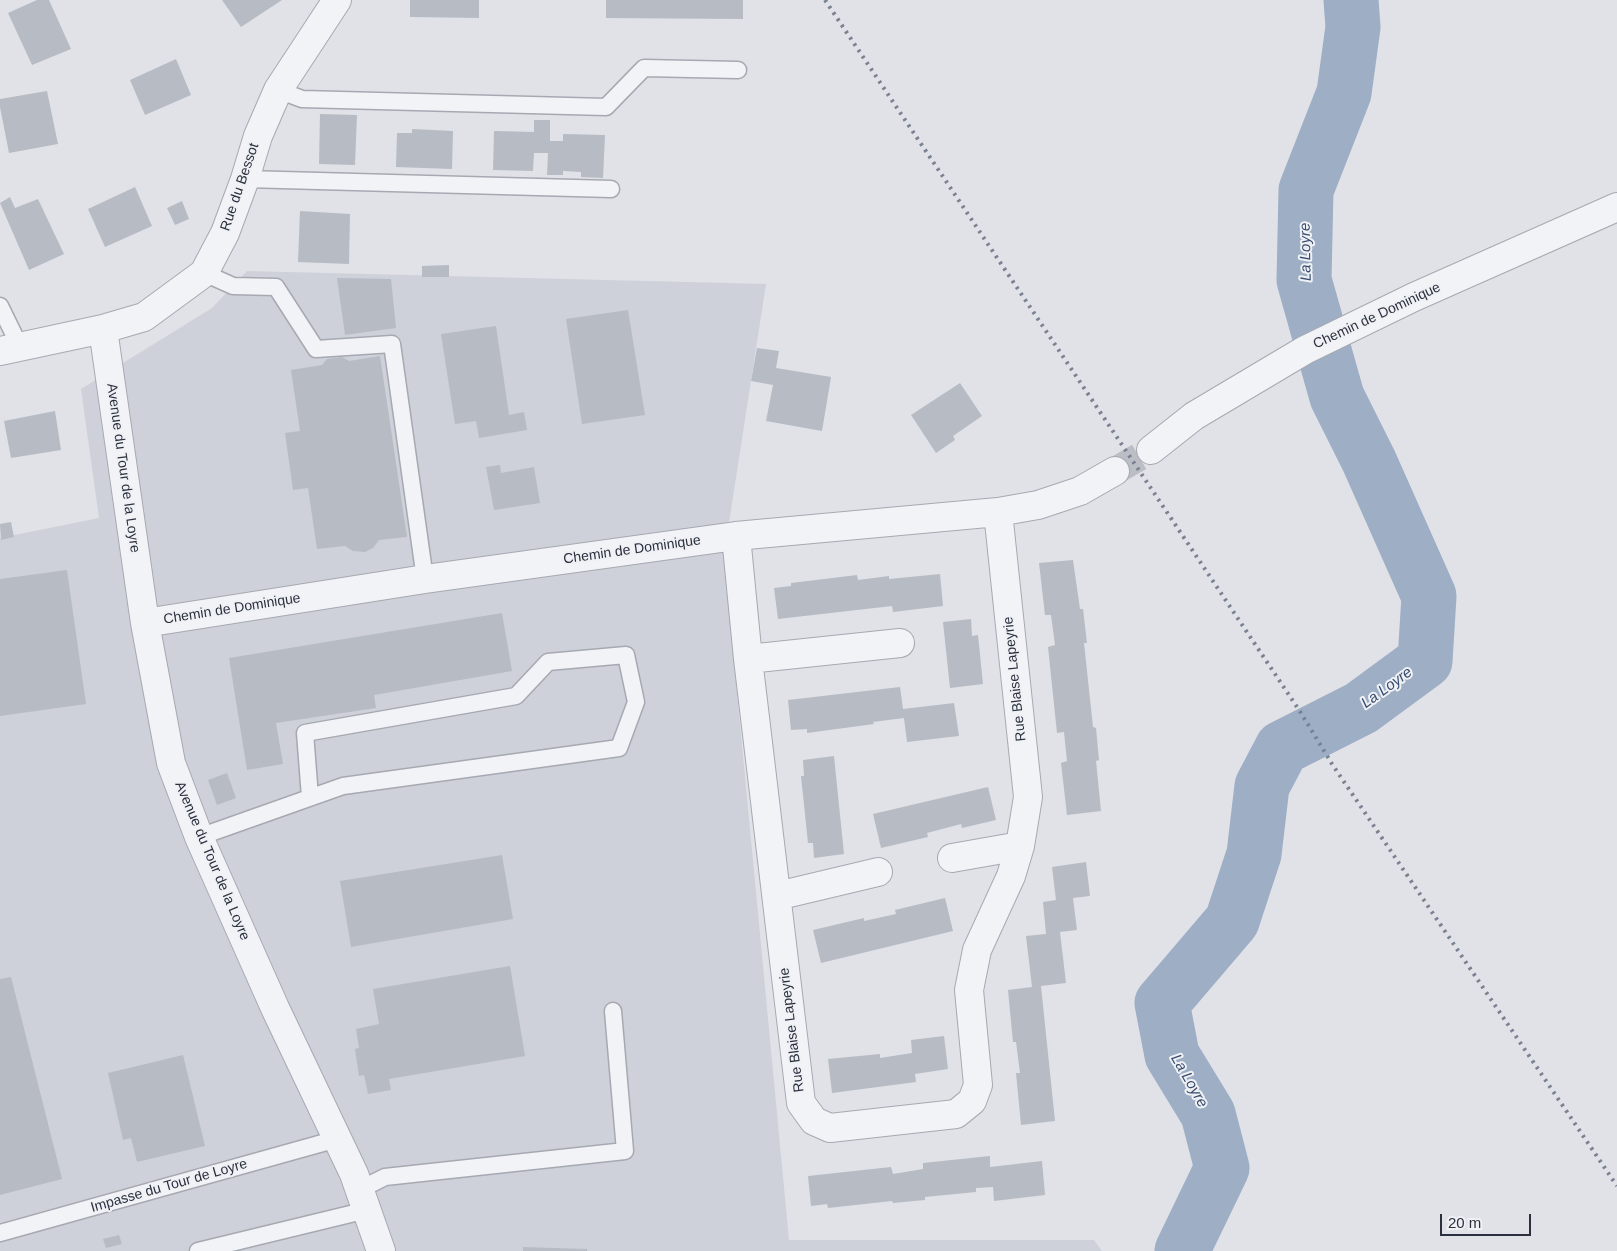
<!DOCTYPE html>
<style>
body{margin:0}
#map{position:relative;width:1617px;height:1251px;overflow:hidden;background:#e0e2e8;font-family:Helvetica,sans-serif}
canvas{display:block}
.scale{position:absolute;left:1440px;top:1214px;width:91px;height:22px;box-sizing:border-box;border:2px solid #2a303e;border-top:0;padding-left:6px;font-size:15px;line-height:18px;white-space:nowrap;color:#2a303e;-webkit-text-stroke:4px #eff1f5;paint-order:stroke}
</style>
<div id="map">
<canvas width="1617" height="1251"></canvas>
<div class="scale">20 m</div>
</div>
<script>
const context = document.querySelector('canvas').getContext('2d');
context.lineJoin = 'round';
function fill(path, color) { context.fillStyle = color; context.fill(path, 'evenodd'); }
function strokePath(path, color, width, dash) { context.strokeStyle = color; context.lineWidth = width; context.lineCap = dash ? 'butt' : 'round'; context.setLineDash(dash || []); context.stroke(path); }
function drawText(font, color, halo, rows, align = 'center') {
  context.font = font + ' Helvetica,sans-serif'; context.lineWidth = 4; context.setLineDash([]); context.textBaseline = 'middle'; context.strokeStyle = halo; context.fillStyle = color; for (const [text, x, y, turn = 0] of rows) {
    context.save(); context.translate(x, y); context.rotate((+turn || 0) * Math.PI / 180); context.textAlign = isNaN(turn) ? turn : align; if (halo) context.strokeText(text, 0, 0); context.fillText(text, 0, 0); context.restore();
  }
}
fill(new Path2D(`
 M247,271l519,13 -42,271 65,685h305l8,11h-1102v-713l99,-20 -18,-129 131,-81z`), '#ced1d9');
strokePath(new Path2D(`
 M1182,1251l40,-83 -14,-54 -36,-59 -10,-52 70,-82 22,-67 8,-68 20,-38 79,-40 64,-47 4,-65 -60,-135 -32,-64 -33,-117 2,-90 38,-97 9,-66 -2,-27`), '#9daec5', 55);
fill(new Path2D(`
 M37,0h12l22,49 -39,16 -24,-52z
 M222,0h60l-41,27z
 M410,0h69v18l-69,-1z
 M606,0h137v19l-137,-1z
 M176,59l15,36 -46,20 -15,-35z
 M47,91l11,53 -49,9 -9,-46v-8z
 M320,114l37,1 -2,50 -36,-1z
 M534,120h16v21h13v-7l42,1 -2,43 -22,-1v-5l-18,-1v4h-16l1,-22h-14l-1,18 -40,-1 1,-39 40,1z
 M412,129l41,2 -1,38 -56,-2 1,-34h15z
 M135,187l17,39 -47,21 -17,-38z
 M10,197l5,11 23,-9 26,55 -35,16 -29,-67z
 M182,201l7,18 -14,6 -8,-17z
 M300,211l50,3 -1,50 -51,-2z
 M449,265v12h-27v-11z
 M337,278l54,1 5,49 -51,7z
 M628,310l17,105 -63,9 -16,-105z
 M496,326l13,89 15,-3 3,18 -48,8 -3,-17 -21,3 -14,-90z
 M757,348l22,3 -3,17 55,9 -9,54 -56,-10 7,-36 -22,-4z
 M380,356l27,181 -28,3 -6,8 -8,4 -12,-1 -8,-5 -28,3 -9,-61 -15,2 -8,-57 15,-2 -9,-61 31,-5 5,-6 15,-2 7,4z
 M960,383l22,33 -29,20 2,4 -19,13 -25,-38z
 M55,411l6,39 -50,8 -7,-37z
 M500,465l1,8 33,-6 6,36 -46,7 -8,-43z
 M11,522l3,15 -13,3 -1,-16z
 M1073,560l7,49h3l4,34h-3l9,84 3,1 3,32 -3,1 5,50 -34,4 -6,-52 6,-2 -3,-29 -7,1 -9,-86 7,-2 -4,-30h-6l-6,-52z
 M67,570l19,134 -86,12v-137z
 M940,574l3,32 -50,6 -1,-6 -114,13 -4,-31 17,-2v-3l66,-8 1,5 31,-4v3z
 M502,613l10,58 -138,24 2,13 -100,15 7,41 -36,6 -18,-112z
 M971,619l1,17 6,-1 5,49 -33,4 -7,-66z
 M900,687l3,22 51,-6 5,33 -52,6 -3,-24 -31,4 1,2 -67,9v-4l-16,1 -3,-30z
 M834,756l10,98 -30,4 -1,-15h-5l-7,-67h3l-1,-16z
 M227,773l9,25 -19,7 -9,-25z
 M988,787l8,33 -34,8 -1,-4 -34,9 1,4 -47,11 -8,-34z
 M502,855l11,64 -162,28 -11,-66z
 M1086,862l4,34 -17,2 4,32 -17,2 6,51 -25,3 14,135 -34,4 -5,-52h4l-4,-31h-3l-5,-52 24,-3 -6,-51 20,-2 -3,-32 13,-2 -4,-33z
 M945,898l8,33 -132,32 -8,-33 51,-12v3l32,-7 -1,-4z
 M510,966l15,90 -136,23 2,11 -23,4 -4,-19 -5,1 -4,-27 4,-1 -3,-19 23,-5 -6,-35z
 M11,977l51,202 -62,16v-216z
 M944,1036l4,33 -33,5 1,8 -84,11 -4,-34 52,-5v4l32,-5 -1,-13z
 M183,1055l22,91 -68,16 -6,-24 -8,2 -15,-67z
 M990,1156v11l52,-6 3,34 -51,6 -1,-14 -17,1v4l-51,5v3l-32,3 -1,-2 -64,7 -1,-4 -16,2 -3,-30 83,-9 2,7 30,-5v-6z
 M119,1235l3,9 -16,4 -3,-9z
 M523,1247l64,2v2h-64z`), '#b7bbc4');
strokePath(new Path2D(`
 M1115,471l36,-21`), '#bcbec6', 28, [28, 14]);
const lane = new Path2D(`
 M278,90l24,9 304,8 38,-39 94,2
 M245,179l366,10
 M204,273l29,13 43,1 40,62 76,-5 33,235
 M0,306l20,41
 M199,837l144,-51 276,-38 17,-46 -10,-47 -78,7 -32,34 -211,37 5,64
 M359,1190l26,-13 240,-26 -12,-140
 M0,1233l337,-94
 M198,1251l169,-41`);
const street = new Path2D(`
 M103,329l42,294 26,140 28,74 76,171 79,166 27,77
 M0,351l103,-22 41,-12 60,-44 21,-40 20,-54 13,-43 20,-46 59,-90
 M1151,450l43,-34 111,-66 109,-53 203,-90
 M736,536l12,123 53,444 13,18 16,7 126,-14 16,-13 6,-16 -9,-95 8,-40 34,-74 9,-30 8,-49 -30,-285
 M145,623l280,-44 311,-43 262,-24 40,-7 42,-14 35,-20
 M748,659l152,-16
 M952,858l68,-12
 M777,896l101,-24`);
strokePath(lane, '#a6a9b2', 19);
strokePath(street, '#a6a9b2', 30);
strokePath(lane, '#f2f3f6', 16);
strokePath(street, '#f2f3f6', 28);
strokePath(new Path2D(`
 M825,0l476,713 31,51 285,422`), '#7a8190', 4, [2.5, 5]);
drawText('14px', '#2a303e', '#eff1f5', [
 ["Rue du Bessot",240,187,-71],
 ["Chemin de Dominique",1377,316,-25],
 ["Avenue du Tour de la Loyre",123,468,82],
 ["Chemin de Dominique",632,550,-8],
 ["Chemin de Dominique",232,609,-9],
 ["Rue Blaise Lapeyrie",1015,679,-96],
 ["Avenue du Tour de la Loyre",212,861,67],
 ["Rue Blaise Lapeyrie",792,1030,-97],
 ["Impasse du Tour de Loyre",169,1186,-16]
]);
drawText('italic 15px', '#374c6e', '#eff1f5', [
 ["La Loyre",1306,252,-91],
 ["La Loyre",1387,688,-36],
 ["La Loyre",1189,1081,60]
]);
</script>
